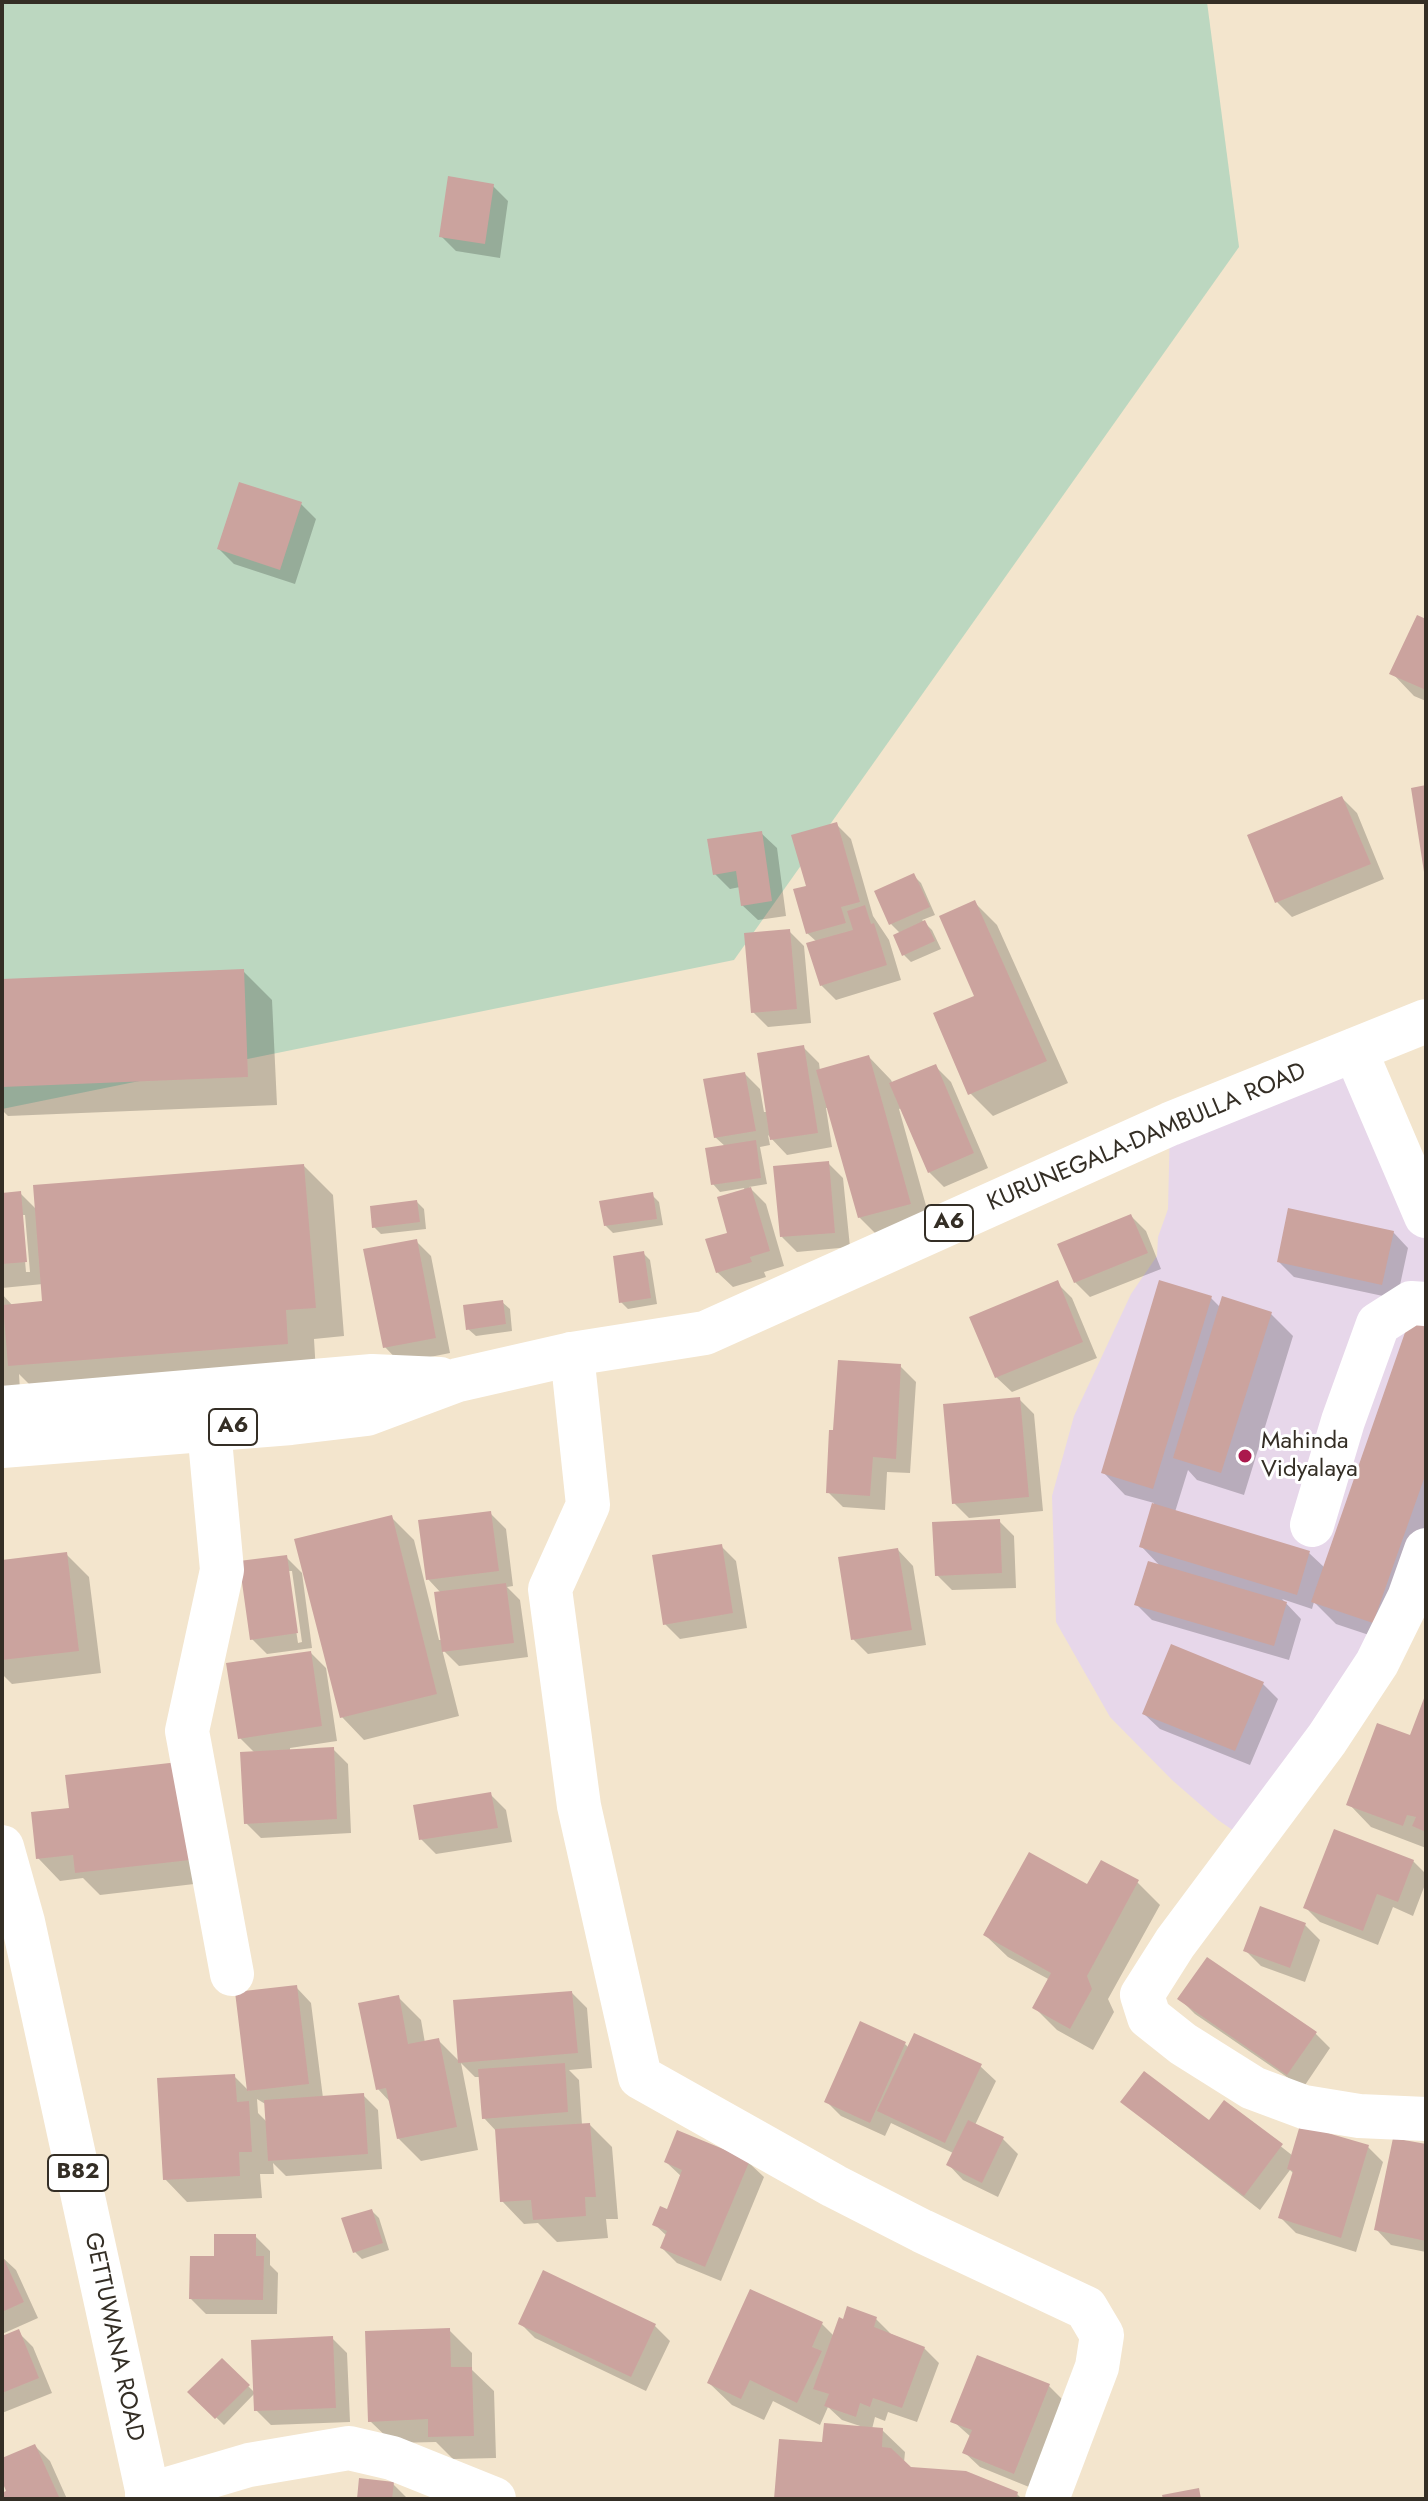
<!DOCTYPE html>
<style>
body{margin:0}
#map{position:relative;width:1428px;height:2501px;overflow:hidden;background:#f3e5cd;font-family:Jost,sans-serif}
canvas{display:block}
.frame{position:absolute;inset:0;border:4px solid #342e25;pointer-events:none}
</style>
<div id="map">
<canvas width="1428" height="2501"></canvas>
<div class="frame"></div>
</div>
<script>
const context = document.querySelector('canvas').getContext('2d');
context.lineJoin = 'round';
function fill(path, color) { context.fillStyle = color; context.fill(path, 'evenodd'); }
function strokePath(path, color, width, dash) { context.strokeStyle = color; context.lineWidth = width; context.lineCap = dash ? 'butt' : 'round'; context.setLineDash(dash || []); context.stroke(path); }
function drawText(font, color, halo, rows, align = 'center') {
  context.font = font + ' Jost,sans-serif'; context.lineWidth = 6; context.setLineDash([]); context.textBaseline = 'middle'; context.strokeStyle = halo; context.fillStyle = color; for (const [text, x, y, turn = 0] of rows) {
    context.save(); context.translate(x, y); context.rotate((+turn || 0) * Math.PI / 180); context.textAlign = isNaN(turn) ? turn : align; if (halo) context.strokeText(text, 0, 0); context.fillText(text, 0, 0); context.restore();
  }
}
fill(new Path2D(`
 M1355,1050l71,166v334l-176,292 -32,-22 -46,-40 -62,-63 -54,-95 -4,-126 22,-80 57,-122 26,-38 1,-19 10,-28 2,-85z`), '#e7d7ea');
fill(new Path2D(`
 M2,2h1205l32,245 -505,713 -732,149z`), '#bcd7c0');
fill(new Path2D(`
 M493,186l15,15 -8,57 -44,-7 -15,-15z
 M301,504l15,15 -21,65 -61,-20 -15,-15z
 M1426,621v80l-12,-5 -22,-23z
 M1342,798l15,15 27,66 -92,38 -15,-15z
 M836,824l15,15 22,77 16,24 12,40 -65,20 -15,-15 -4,-43 -10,-9 1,-46z
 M761,833l16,15 9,68 -28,4 -16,-15 -2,-18 -10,2 -15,-15z
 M914,876l7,7 14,32 -13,5 10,10 9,19 -30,13 -7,-7 -3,-21 -10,-10 -14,-32z
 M974,902l23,23 71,158 -75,33 -23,-23 7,-96z
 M789,931l15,15 7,77 -43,4 -15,-15z
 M243,971l29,29 5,105 -269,11 -6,-6v-129z
 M804,1048l15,15 1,8 49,-14 22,23 2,4 42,-18 16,16 37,86 -44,19 -15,-15 -27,-64 -3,1 33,118 -50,13 -23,-23 -30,-109h-3l6,39 -45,8 -19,-20 2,10 -10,2 7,37 -18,3 17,17 18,62 -20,6 2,5 -33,10 -16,-15 28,-81 -1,-3 -24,4 -7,-8 13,-37 -11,-10 30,-63 15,15 4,23h4z
 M828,1163l15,15 7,69 -53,5 -15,-15z
 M304,1166l29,29 11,141 -30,3 2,34 -277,21 -20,-20 1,17 -18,1v-98l11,12 31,-3 -1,-19 -41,4v-93l18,-2 17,17zM21,1215h4l5,57h-4z
 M652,1195l7,7 4,23 -50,8 -8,-8z
 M417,1202l7,7 2,20 -45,5 -7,-7z
 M1131,1216l15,15 15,38 -71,28 -15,-15z
 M1393,1232l15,16 -11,51 -103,-22 -15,-15z
 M416,1241l15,15 19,97 -50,10 -15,-16z
 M643,1253l7,7 7,44 -29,5 -7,-7z
 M1057,1283l15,15 25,60 -85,34 -16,-15z
 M1211,1298l10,10 49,5 23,23 -49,159 -47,-15 -9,-10 -13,42 134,41 16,15 101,-239v230l-30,85 -60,-20 -22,-22 -2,7 -30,-10 19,20 -12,41 -137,-40 -15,-15 24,-38 -20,-21 13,-43 -29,-8 -22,-23z
 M502,1302l8,7 2,22 -36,5 -8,-7z
 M900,1366l16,16 -6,91 -23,-1 -2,38 -42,-3 -15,-15z
 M1019,1399l15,15 9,97 -74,7 -15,-15z
 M491,1514l15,15 7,57 -6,1 13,13 8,57 -69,9 -17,-17 17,67 -95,24 -22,-23 49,-200 23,23 25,100h3l-1,-47 -13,-14z
 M999,1521l15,15 2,52 -64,2 -15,-15z
 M721,1546l15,15 11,67 -67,11 -15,-15z
 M898,1550l15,16 13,79 -58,9 -15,-15z
 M66,1554l23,23 12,96 -89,11 -10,-10v-112z
 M286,1557l16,16 10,75 -45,6 -15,-15zM287,1571h5l10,71 -4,1z
 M311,1653l15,15 11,73 -47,7v3l43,-2 15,15 3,69 -90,5 -15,-15 9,-70 -15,-15z
 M1263,1684l15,15 -28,66 -90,-36 -16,-15z
 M1426,1700v148l-55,-21 -22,-23 62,-67z
 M209,1786l11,95 -120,14 -17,-17 -23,3 -22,-23z
 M491,1795l15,15 6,32 -76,12 -15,-15z
 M1413,1861l13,13v8l-13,34 -20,-9 -15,38 -58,-23 -15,-15z
 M1137,1882l23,23 -52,94 6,13 -21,38 -36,-20 -22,-22 15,-28 -42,-23 -23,-22z
 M1305,1925l15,15 -15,42 -44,-16 -15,-15z
 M296,1987l15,16 12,95 40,-3 15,15 4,59 -96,7 -13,-13 1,11h-14l2,24 -75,4 -22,-23 69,-103 15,15zM257,2099l10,6 1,18 -10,-10z
 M572,1993l15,15 5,60 -23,2 10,10 3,45h8l22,22 6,72h-12l2,19 -51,4 -19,-19 -14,1 -22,-23 -5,-69 -13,-14 -3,-41h-6l-14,-14 17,87 -57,11 -23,-23 -7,-35 -13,-14 20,-92 23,23 4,23 13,-3 22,22z
 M1180,1999l135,34 15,15 -27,40 -108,-74z
 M905,2044l4,4 71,18 16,15 -21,44 28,14 15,15 -20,43 -35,-17 -15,-16 5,-11 -62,-30 -6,13 -44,-20 -15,-15z
 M1225,2102l68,54 33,-26 6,6 36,11 15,15 -27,90 -60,-19 -15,-15 13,-44 -4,-4 -30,40 -99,-77 48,-10z
 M1426,2146v106l-35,-7 -15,-16z
 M666,2162h82l16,15 -43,104 -44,-18 -15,-15 5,-12 -13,-12 14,-13 14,-34z
 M372,2211l7,7 10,32 -27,9 -7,-7z
 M255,2236l15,15v14l8,8 -1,41h-71l-15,-15 25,-41z
 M2,2257l14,13 22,48 -36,16z
 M876,2319l15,15 33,14 15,15 -22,59 -29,-10 -3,9 -10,-4 -3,12 10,1 23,22 -1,11 6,6 107,25 5,5h-246l48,-55 36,-18 -18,-6 -14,-13 -8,18 -47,-24 -9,19 -32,-15 -23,-22 113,-59 12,12z
 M520,2323l135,3 15,15 -24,50 -111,-53z
 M449,2330l23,23v17l22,21 2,67 -43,1 -17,-17 -43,1 -23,-22z
 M18,2332l15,15 19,46 -50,20v-75z
 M332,2338l15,15 3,69 -79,3 -15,-15 -1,-17 -31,32 -34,-33 32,-32 33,33z
 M1049,2386l15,15 -35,86 -49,-20 -16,-15 7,-15 -18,-16z
 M35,2446l15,15 17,38h-65v-4l7,-3 -7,-16v-16z
 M393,2484l15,15h-49z`), '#0003');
fill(new Path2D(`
 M448,176l46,8 -9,60 -46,-7z
 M239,482l63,20 -22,68 -63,-21z
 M1417,615l9,4v71l-37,-16z
 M1426,785v86l-2,1 -13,-84z
 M1342,796l29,68 -96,39 -28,-68z
 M837,822l23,80 -19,5 5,16 -40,11 -13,-45 13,-3 -15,-51z
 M762,831l10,70 -31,5 -5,-35 -23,4 -6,-36z
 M914,873l16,34 -41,18 -15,-34z
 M975,900l72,161 -79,34 -35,-82 41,-17 -35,-80z
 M865,905l6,19 3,-1 13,42 -67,21 -14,-43 47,-13 -6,-19z
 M925,920l10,21 -33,15 -9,-21z
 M790,929l7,80 -46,4 -7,-80z
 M244,969l4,108 -246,10v-108z
 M804,1045l14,88 -48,7 -13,-87z
 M869,1055l42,149 -53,14 -42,-148z
 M936,1064l38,89 -46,20 -39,-90z
 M745,1072l11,59 -42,7 -11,-59z
 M756,1140l5,38 -50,7 -6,-37z
 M829,1161l6,72 -55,4 -7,-71z
 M304,1164l12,144 -30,2 2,34 -280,22 -5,-61 39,-4 -9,-116z
 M751,1187l19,64 -20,6 2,5 -36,11 -11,-34 22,-6 -10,-36z
 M21,1191l6,71 -25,2v-71z
 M653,1192l4,27 -53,7 -5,-25z
 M417,1200l3,22 -48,6 -2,-22z
 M1288,1208l106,23 -12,54 -105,-23z
 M1131,1214l17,39 -74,30 -17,-39z
 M417,1239l19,99 -53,10 -20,-99z
 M644,1251l7,47 -32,5 -6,-47z
 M1058,1280l25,62 -88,36 -26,-61z
 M1159,1280l53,16 -59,193 -52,-16z
 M1222,1296l50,16 -51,161 -48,-15z
 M503,1300l3,24 -40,6 -3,-25z
 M1409,1321l17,6v146l-53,150 -62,-21z
 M838,1360l63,4 -5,95 -23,-2 -3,39 -44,-3 3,-63h4z
 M1020,1397l9,100 -77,7 -9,-100z
 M1152,1503l158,48 -13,44 -158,-48z
 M491,1511l8,60 -73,9 -8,-60z
 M392,1515l45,179 -97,24 -46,-179z
 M1000,1519l2,54 -67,3 -3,-54z
 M722,1544l11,69 -70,12 -11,-70z
 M898,1548l14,82 -61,10 -13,-83z
 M67,1552l12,99 -77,9v-100z
 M287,1555l11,78 -48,7 -11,-79z
 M1148,1561l139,41 -13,44 -140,-41z
 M506,1583l8,60 -72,9 -8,-60z
 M1171,1644l93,38 -29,69 -93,-37z
 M311,1651l11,75 -84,13 -12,-76z
 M1426,1693v139l-14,-6 4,-9 -9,-2 -4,11 -57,-21 31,-82 33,12z
 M334,1747l3,72 -93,5 -4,-72z
 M187,1761l12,98 -124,14 -2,-18 -37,4 -5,-47 38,-4 -4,-33z
 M491,1792l7,36 -79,12 -6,-35z
 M1334,1829l80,31 -16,42 -21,-8 -14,37 -60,-23z
 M1029,1852l58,32 14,-24 38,20 -52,96 5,13 -22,40 -38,-21 19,-35 -68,-38z
 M1260,1906l46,17 -16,45 -47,-17z
 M1207,1957l110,75 -30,43 -110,-76z
 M297,1985l12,99 -62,7 -12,-99z
 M572,1991l6,62 -120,10 -5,-63z
 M399,1995l9,49 31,-6 18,89 -60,12 -11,-51 -10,2 -18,-87z
 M860,2021l46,21 -36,81 -46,-21z
 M914,2033l68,31 -37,79 -68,-32z
 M565,2063l3,49 -86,7 -4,-50z
 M1144,2071l65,49 15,-20 59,44 -39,52 -124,-94z
 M235,2074l2,28 12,-1 3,51h-13l1,24 -77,4 -6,-102z
 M364,2093l4,61 -100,7 -4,-61z
 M968,2120l36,17 -22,46 -36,-18z
 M590,2123l6,74h-11l1,19 -53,4 -2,-20 -31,2 -5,-73z
 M1300,2125l69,20 -28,93 -63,-20 15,-47 -6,-2z
 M677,2130l73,30 -45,107 -45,-19 7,-17 -15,-6 8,-19 7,3 15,-39 -18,-8z
 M1393,2138l33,6v97l-52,-11z
 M372,2209l11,34 -30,10 -12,-35z
 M214,2234h42v22h8l-1,44 -74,-1 1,-43h24z
 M2,2255l22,47 -22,10z
 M543,2270l113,54 -25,53 -113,-53z
 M750,2289l73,33 -11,25 10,4 -25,52 -47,-23 -9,19 -34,-16z
 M847,2306l30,11 -3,10 51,20 -23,61 -29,-10 -3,9 -10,-4 -4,14 -32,-11 5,-12 -16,-5 26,-72 4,2z
 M450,2328l1,39h21l2,69 -46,1v-18l-60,3 -3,-91z
 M19,2329l20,49 -37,15v-57z
 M333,2336l3,72 -82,3 -3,-71z
 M977,2355l73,29 -36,90 -52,-21 10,-23 -22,-8z
 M222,2358l28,27 -35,34 -28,-27z
 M824,2423l59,5 -1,19 9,1 20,19 55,4 52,21 -2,7h-242l5,-60 43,3z
 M35,2444l25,55h-58v-6l4,-2 -4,-10v-23z
 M359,2478l35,4 -2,17h-35z
 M1199,2488l2,11h-38l-1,-4z`), '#cba39e');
strokePath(new Path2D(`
 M1355,1050l71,166
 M572,1354l16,151 -38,84 29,217 61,271 194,109 88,45 164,77 16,27 -5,32 -50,132
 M209,1429l13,141 -35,161 45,243
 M1312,1525l31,-104 35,-97 33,-21 15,1
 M1426,1550l-17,48 -32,65 -50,76 -152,204 -33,52 7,22 34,27 70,44 51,19 55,9 67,3
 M147,2495l102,-30 100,-17 43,10 102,41`), '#fff', 44);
strokePath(new Path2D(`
 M2,1847l21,75 126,577`), '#fff', 44);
strokePath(new Path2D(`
 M2,1408l370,-32 68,3
 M2,1446l289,-23 76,-9 91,-34 114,-26 133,-21 465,-209 256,-103`), '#fff', 44);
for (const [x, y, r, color] of [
 [1245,1456,8,"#ab194d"]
]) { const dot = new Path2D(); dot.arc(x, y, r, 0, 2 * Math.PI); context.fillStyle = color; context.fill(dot); strokePath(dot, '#fff', 3); }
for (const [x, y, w] of [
 [949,1223,48],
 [233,1427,48],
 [78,2173,60]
]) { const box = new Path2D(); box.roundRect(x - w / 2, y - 18, w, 36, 6); context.fillStyle = '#fff'; context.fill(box); strokePath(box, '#342e25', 2); }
drawText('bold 22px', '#342e25', null, [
 ["A6",949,1223],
 ["A6",233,1427],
 ["B82",78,2173]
]);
drawText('24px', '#342e25', '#fff', [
 ["KURUNEGALA-DAMBULLA ROAD",1147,1138,-23],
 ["GETTUWANA ROAD",113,2337,78]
]);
drawText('24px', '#342e25', '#fff', [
 ["Mahinda",1261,1442],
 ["Vidyalaya",1261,1470]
], 'left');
</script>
